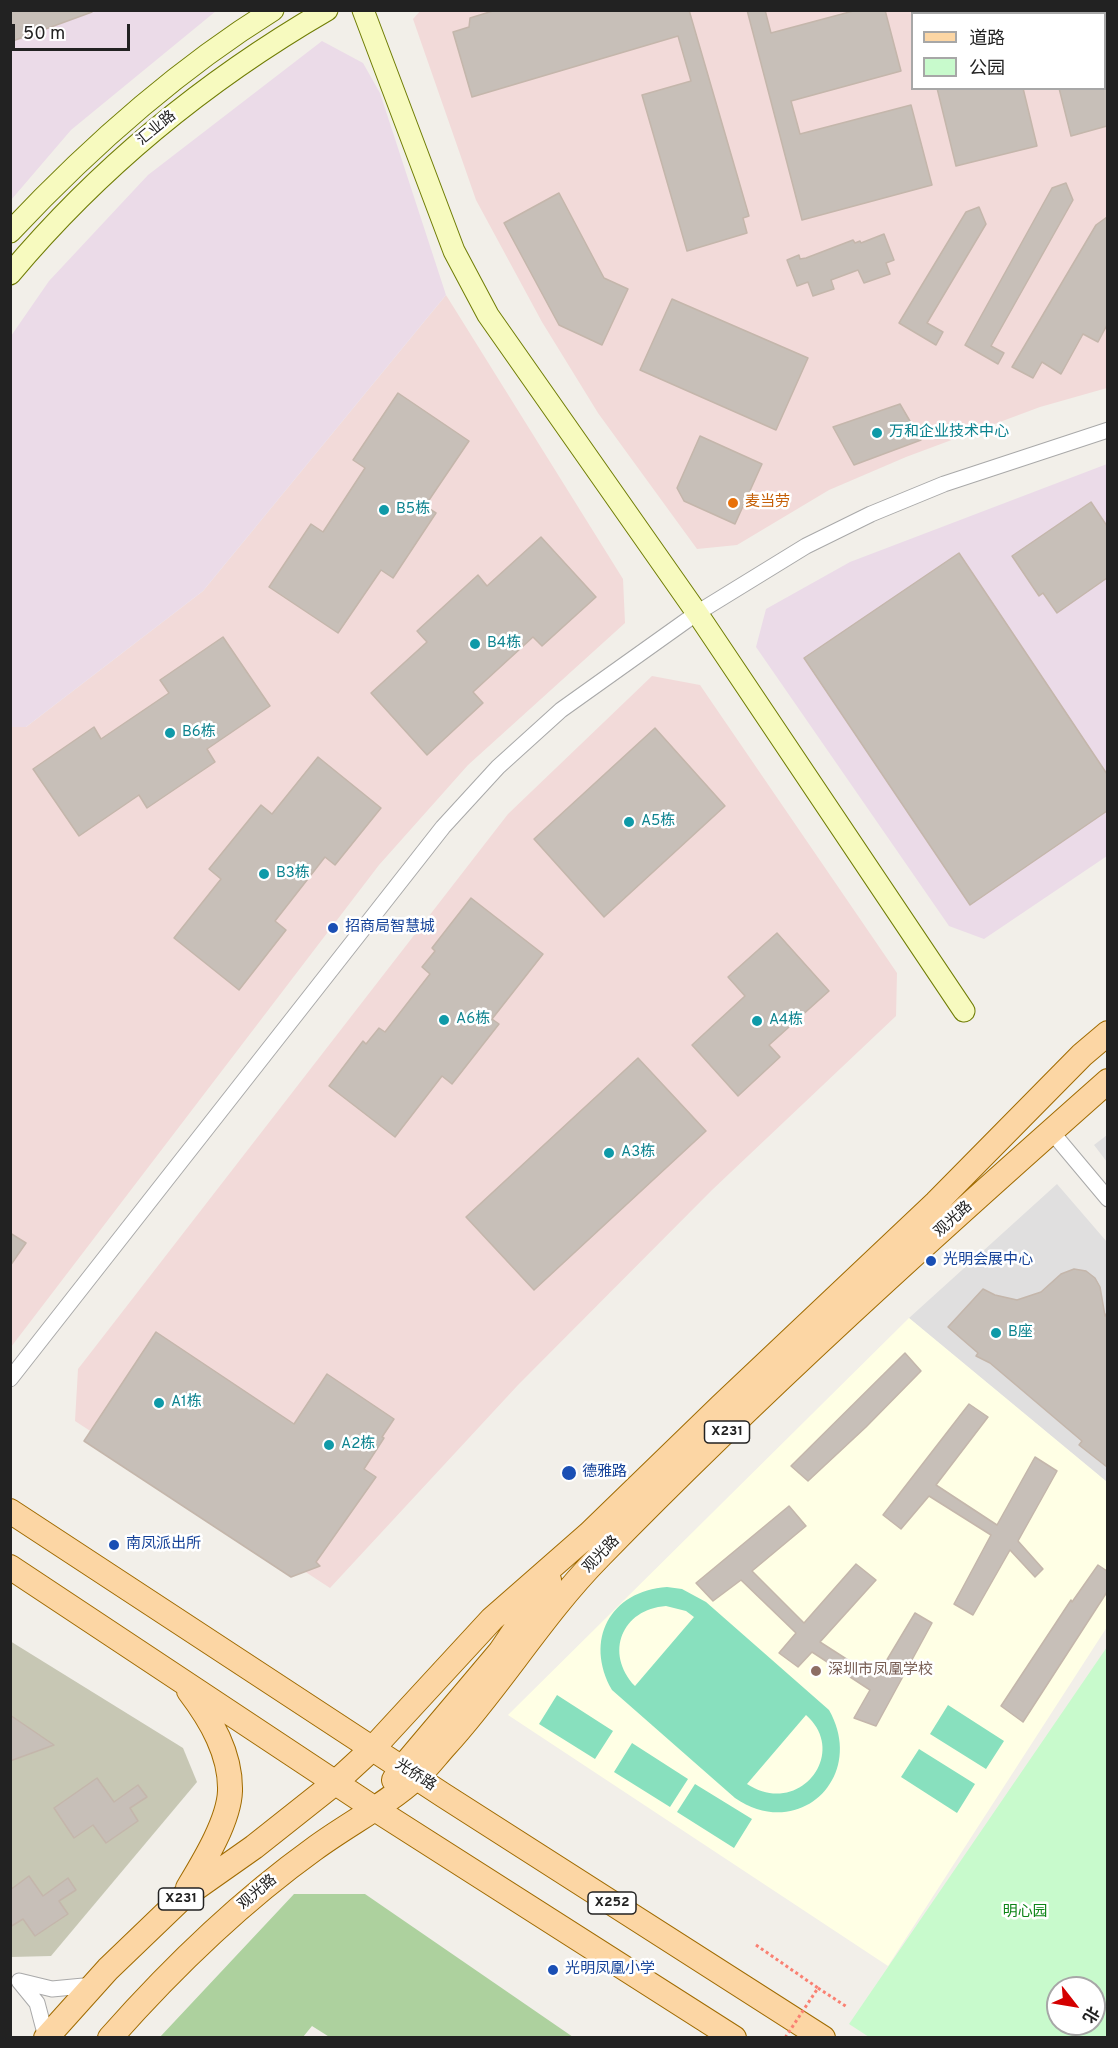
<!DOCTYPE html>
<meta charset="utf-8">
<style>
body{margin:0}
#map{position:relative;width:1118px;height:2048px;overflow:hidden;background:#f2efe9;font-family:Overpass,"Noto Sans SC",sans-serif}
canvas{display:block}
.frame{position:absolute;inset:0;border:12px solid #222;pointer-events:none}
.legend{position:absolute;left:911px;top:12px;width:195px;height:78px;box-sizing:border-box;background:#fff;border:2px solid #a7a7a7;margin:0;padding:8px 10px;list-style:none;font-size:18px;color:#222}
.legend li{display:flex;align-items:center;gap:12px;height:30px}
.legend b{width:30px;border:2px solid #a7a7a7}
.north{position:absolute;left:1046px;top:1976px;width:60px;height:60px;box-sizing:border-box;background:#fff;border:2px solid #a7a7a7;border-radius:50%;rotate:121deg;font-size:16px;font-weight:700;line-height:24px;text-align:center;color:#222}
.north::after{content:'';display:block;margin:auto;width:21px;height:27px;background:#d40000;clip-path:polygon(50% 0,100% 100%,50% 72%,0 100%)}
.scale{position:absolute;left:12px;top:24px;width:118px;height:27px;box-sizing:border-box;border:3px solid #222;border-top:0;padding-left:8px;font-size:18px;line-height:21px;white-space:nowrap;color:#222;-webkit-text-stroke:4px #fff;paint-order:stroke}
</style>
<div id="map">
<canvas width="1118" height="2048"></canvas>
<div class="frame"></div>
<ul class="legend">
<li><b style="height:8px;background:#fcd6a4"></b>道路</li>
<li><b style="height:16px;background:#c8facc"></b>公园</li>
</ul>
<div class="north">北</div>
<div class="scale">50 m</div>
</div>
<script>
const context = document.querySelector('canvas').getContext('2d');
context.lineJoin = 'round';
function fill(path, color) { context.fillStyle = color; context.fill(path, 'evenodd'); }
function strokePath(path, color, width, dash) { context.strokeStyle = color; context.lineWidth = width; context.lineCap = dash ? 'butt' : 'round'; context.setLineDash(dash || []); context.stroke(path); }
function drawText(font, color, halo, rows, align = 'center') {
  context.font = font + ' Overpass,"Noto Sans SC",sans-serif'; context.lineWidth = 5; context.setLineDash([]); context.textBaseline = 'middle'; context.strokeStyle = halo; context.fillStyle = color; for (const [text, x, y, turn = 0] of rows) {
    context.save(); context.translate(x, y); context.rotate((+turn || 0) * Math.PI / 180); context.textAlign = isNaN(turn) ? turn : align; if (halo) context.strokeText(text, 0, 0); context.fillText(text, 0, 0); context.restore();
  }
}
fill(new Path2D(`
 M1107,1135v27l-13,-17z
 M1057,1184l50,58v240l-198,-164z`), '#e0dfdf');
fill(new Path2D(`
 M421,10l686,1v377l-67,19 -134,50 -77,33 -92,55 -40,4 -99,-136 -56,-91 -66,-122 -63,-181zM912,14h192v74h-192z
 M446,295l177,284 2,44 -157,142 -89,100 -368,482v-620h15l177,-136z
 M652,676l48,9 197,288 -1,43 -184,174 -194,195 -188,203 -255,-167 3,-52 430,-555z`), '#f2dad9');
fill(new Path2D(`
 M11,11h205l-145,119 -60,70z
 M322,41l41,22 17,30 66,202 -243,296 -177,136h-15v-391l38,-55 99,-106z
 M1107,464v392l-123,83 -35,-13 -193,-279 10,-38 84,-47z`), '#ebdbe8');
fill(new Path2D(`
 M909,1318l198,164v145l-219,339 -380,-251z`), '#ffffe5');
fill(new Path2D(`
 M10,1641l173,107 14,34 -146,174 -40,1z`), '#c7c7b4');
fill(new Path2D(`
 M294,1894h71l208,143 -242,1 -19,-12 -9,11h-143z`), '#add19e');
fill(new Path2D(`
 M1107,1647v390h-238l-20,-13zM1058,1988h36v36h-36z`), '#c8facc');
fill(new Path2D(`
 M667,1587l15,2 24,13 123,108c38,67 -30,132 -94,88l-123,-108c-28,-50 -2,-99 55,-103zM666,1606l20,5 8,6 -59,69c-31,-33 -13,-77 31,-80zM806,1715c44,39 -8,103 -59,69z
 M557,1695l56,36 -18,28 -56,-35z
 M948,1705l56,36 -18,28 -56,-35z
 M632,1743l56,36 -18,28 -56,-35z
 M919,1749l56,35 -18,29 -56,-36z
 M695,1784l57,35 -18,29 -57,-36z`), '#88e0be');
const building = new Path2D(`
 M10,10h81l1,2 -82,30z
 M496,10h193l60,206 -6,2 4,15 -60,18 -45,-156 49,-14 -13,-45 -206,61 -19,-65 16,-5 1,-9z
 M747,10h18l6,23 86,-23h28l16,61 -110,30 9,33 111,-29 21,80 -130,35z
 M937,88h86l14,58 -81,20z
 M1059,88h48v38l-36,10z
 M1066,183l7,17 -82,146 13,7 -6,11 -33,-19 87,-157z
 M559,193l45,85 24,11 -26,56 -43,-20 -55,-102z
 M979,207l7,17 -59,99 16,9 -7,13 -37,-22 67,-111z
 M1107,217v108l-9,17 -15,-8 -22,40 -19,-12 -9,16 -21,-11 84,-142z
 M884,234l10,26 -8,3 4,11 -26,9 -6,-13 -27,10 3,9 -21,7 -5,-14 -11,4 -10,-26 12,-5 1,4 6,-1 47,-18 2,3 5,-2 1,2z
 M672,299l136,59 -32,72 -136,-60z
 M398,393l71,48 -44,65 11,7 -43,65 -12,-8 -43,63 -69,-46 42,-63 12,8 42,-64 -12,-8z
 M900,404l21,36 -67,25 -21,-38z
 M700,436l62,28 -27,60 -51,-23 -7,-13z
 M1091,502l16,24v52l-50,35 -14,-20 -4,3 -27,-40z
 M541,537l55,60 -54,49 -9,-9 -60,55 10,11 -56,52 -56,-62 56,-51 -10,-11 61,-56 9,11z
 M959,553l148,221v37l-137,94 -166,-247z
 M223,637l47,69 -63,43 8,13 -68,46 -8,-13 -60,41 -46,-67 61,-42 7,12 68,-46 -9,-13z
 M655,728l70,78 -121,111 -70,-78z
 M318,757l63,51 -46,57 -10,-8 -50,64 11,9 -47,60 -65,-52 47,-59 -12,-10 52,-64 11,9z
 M471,898l72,56 -51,65 7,5 -47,60 -10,-8 -47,61 -66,-51 34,-45 3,3 13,-16 6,4 45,-58 -8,-7 13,-16 -3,-3z
 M777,933l52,58 -60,54 11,12 -42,39 -46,-51 53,-49 -17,-19z
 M638,1058l68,73 -172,159 -68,-73z
 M10,1233l16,10 -16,23z
 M1074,1269l12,2 9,7 5,9 5,29 2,-3v154l-28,-22 3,-4 -92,-78 -14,-7 2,-3 -30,-26 35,-38 12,6 22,5 24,-8 20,-18z
 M156,1332l138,92 33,-50 67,45 -12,18 2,1 -20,31 12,8 -60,85 4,4 -29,11 -207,-136z
 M905,1353l16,18 -55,56 -58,54 -17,-15z
 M969,1404l19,13 -52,68 61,40 38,-68 22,14 -39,70 25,28 -8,8 -25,-27 -37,65 -19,-11 37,-69 -62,-39 -28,33 -18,-14z
 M789,1506l17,20 -54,45 52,52 52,-59 20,16 -56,62 56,36 39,-65 17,10 -56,103 -22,-8 16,-28 -58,-38 -14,15 -19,-14 17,-20 -55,-53 -28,21 -17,-18z
 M1098,1565l9,6v21l-84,130 -22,-16 70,-106 1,2z
 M10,1715l44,30 -44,16z
 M97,1778l17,24 24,-17 9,12 -17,11 8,13 -32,22 -13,-18 -19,13 -20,-30z
 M29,1876l14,20 25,-18 8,12 -17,11 9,13 -33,22 -12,-17 -13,8v-37z`);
fill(building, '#c7bfb8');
strokePath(building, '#c4b6ab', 1.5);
const street = new Path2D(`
 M1051,1131l57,68
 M10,1379l433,-552 55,-60 63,-57 136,-97 109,-67 65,-32 73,-30 164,-54
 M46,2037l-9,-34 -18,-22 33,8 42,-4`);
const secondary = new Path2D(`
 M363,10l91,241 34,64 209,298 267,398
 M10,232c79,-84 165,-161 263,-222
 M10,274c89,-106 198,-195 317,-264`);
const primary = new Path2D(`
 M10,1511l433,284 380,243
 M10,1567l365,242 359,229
 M394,1780l8,-12 98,-116 49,-72
 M188,1888c15,-25 41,-67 42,-97 1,-37 -19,-71 -41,-100
 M46,2038l62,-69 75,-72 71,-50 82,-65 37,-34 119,-129 97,-85 132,-128 215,-203 146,-148 26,-22
 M110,2038c62,-70 129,-135 204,-189 34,-25 72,-44 103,-72 10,-9 19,-21 28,-31 55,-60 97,-131 154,-189 162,-166 335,-322 509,-476`);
strokePath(street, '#a9a9a9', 17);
strokePath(secondary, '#707d05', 23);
strokePath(primary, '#a06b00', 26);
strokePath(new Path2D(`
 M818,1988l29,19`), '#fa8072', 3, [3, 3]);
strokePath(street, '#fff', 15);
strokePath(secondary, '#f7fabf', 21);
strokePath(primary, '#fcd6a4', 24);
strokePath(new Path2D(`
 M756,1945l62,43 -33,50`), '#fa8072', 3, [3, 3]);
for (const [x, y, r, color] of [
 [877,433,6,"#0f9aa8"],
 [733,503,6,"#e8710a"],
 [384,510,6,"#0f9aa8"],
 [475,644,6,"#0f9aa8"],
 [170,733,6,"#0f9aa8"],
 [629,822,6,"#0f9aa8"],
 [264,874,6,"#0f9aa8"],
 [333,928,6,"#1a4fb4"],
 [444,1020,6,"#0f9aa8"],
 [757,1021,6,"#0f9aa8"],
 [609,1153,6,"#0f9aa8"],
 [931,1261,6,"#1a4fb4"],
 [996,1333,6,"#0f9aa8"],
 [159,1403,6,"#0f9aa8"],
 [329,1445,6,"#0f9aa8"],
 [569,1473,8,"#1a4fb4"],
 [114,1545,6,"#1a4fb4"],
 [816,1671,6,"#8d6e63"],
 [553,1970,6,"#1a4fb4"]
]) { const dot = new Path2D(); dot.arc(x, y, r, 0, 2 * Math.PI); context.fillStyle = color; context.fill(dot); strokePath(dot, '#fff', 2); }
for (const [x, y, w] of [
 [727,1432,45],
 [181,1899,45],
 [612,1903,48]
]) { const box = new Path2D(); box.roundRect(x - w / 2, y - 11, w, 22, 4.5); context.fillStyle = '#fff'; context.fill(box); strokePath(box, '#222', 1.5); }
drawText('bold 14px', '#222', null, [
 ["X231",727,1432],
 ["X231",181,1899],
 ["X252",612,1903]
]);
drawText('15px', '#222', '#fff', [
 ["汇业路",157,129,-39],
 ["观光路",954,1220,-42],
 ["观光路",602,1555,-46],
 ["光侨路",415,1776,33],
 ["观光路",258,1893,-40]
]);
drawText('15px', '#0d838f', '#fff', [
 ["万和企业技术中心",889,433],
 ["B5栋",396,510],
 ["B4栋",487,644],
 ["B6栋",182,733],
 ["A5栋",641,822],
 ["B3栋",276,874],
 ["A6栋",456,1020],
 ["A4栋",769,1021],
 ["A3栋",621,1153],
 ["B座",1008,1333],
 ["A1栋",171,1403],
 ["A2栋",341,1445]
], 'left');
drawText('15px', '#c56008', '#fff', [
 ["麦当劳",745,503]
], 'left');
drawText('15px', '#164399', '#fff', [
 ["招商局智慧城",345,928],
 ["光明会展中心",943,1261],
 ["德雅路",582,1473],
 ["南凤派出所",126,1545],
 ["光明凤凰小学",565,1970]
], 'left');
drawText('15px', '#785e54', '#fff', [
 ["深圳市凤凰学校",828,1671]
], 'left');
drawText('15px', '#0c8416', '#fff', [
 ["明心园",1025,1913]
]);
</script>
